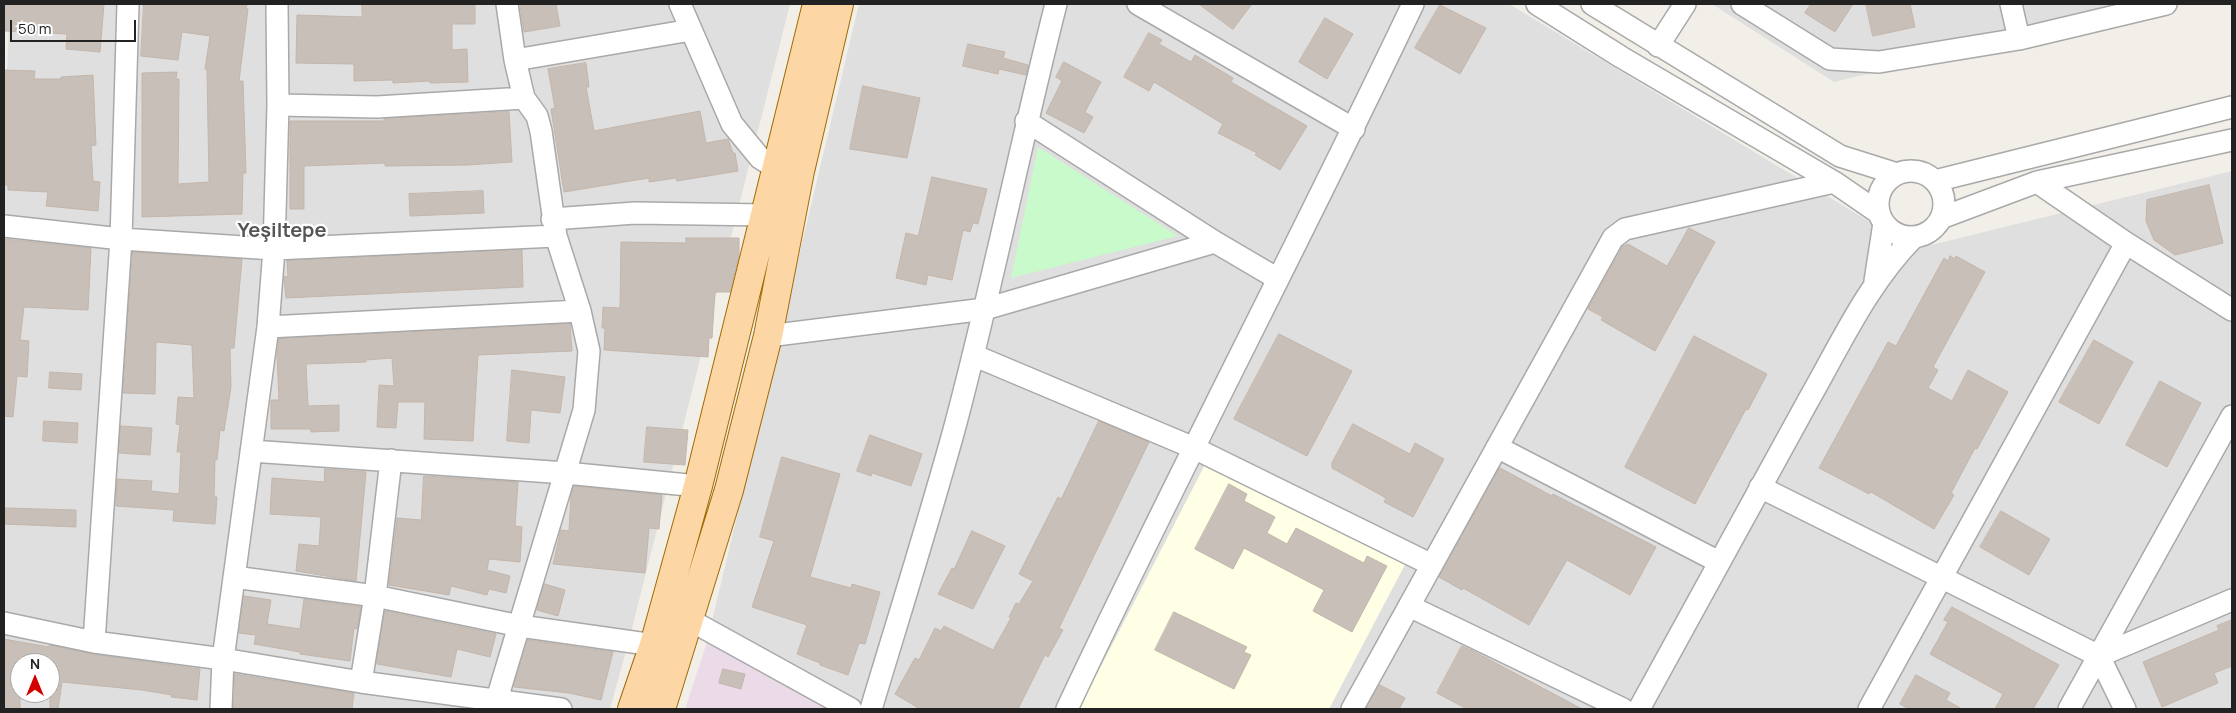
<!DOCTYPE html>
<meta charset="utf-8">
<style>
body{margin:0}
#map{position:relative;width:2236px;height:713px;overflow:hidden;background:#f2efe9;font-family:Manrope,sans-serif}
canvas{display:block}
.frame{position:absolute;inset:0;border:5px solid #222;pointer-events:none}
.north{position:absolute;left:10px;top:653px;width:50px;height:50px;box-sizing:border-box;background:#fff;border:1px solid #a7a7a7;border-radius:50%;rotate:0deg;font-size:14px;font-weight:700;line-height:20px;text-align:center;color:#222}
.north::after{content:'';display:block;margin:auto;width:18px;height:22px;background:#d40000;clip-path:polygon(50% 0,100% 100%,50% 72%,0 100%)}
.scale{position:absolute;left:10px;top:20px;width:126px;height:22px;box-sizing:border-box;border:2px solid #222;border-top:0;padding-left:6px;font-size:15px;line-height:18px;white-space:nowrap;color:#222;-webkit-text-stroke:4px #fff;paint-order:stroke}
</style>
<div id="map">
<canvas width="2236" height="713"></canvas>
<div class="frame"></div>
<div class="north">N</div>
<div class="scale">50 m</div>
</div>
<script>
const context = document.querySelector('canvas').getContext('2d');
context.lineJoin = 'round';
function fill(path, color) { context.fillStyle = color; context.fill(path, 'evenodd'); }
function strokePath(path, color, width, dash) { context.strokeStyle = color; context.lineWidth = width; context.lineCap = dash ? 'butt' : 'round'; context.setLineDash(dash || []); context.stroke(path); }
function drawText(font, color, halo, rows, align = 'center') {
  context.font = font + ' Manrope,sans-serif'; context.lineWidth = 4.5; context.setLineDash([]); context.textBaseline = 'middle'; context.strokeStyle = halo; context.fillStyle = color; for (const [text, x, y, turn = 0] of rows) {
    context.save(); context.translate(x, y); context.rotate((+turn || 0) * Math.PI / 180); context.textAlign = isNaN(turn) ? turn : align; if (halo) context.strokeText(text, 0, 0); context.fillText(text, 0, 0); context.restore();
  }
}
fill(new Path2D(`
 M10,4h780l-162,640 -18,65h-606v-575zM20,663h30v30h-30z
 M859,4h650l406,245 317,-78v538h-1406l-119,-67z
 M1712,4h450l-328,78z`), '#e0dfdf');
fill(new Path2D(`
 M707,642l128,67h-150z`), '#ebdbe8');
fill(new Path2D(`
 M1211,453l197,106 -79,150h-250z`), '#ffffe5');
fill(new Path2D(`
 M1038,147l140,89 -167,42z`), '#c8facc');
const building = new Path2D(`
 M4,4h100l-4,48 -34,-3 1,-15 -63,-3z
 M144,4h103l-1,5h2l-9,72h4l3,92h-3l-1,41 -100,3v-144l35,-1 -1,7h3l-1,105 31,-2 -2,-112 -2,-1 5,-33 -28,-4 -4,28 -37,-4z
 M362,4h113v20h-23v26l15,-1 1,33 -38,1v-2l-37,2v-3l-39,1v-17l-58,-1 1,-48 65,2z
 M526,4h30l4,22 -36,6 -4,-27z
 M1199,4h53l-19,25z
 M1811,4h42l-18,28 -30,-19z
 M1866,4h44l5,23 -42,9z
 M1440,5l46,23 -26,46 -45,-26z
 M1325,18l28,16 -26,45 -28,-17z
 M1149,33l13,7 -3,4 32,18 4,-7 38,23 -2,4 76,44 -27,44 -25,-15 2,-2 -39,-20 5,-9 -69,-42 -5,9 -25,-14z
 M968,44l37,8 -2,6 25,7 -2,10 -27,-6 -1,5 -35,-8z
 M1064,62l37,20 -16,30 8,5 -9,16 -38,-20 16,-32 -6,-4z
 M586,63l3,24h-3l8,44 106,-20 6,32 22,-4 5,14h2l3,18 -61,10 -1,-3 -27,4v-4l-85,14 -13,-83 4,-1 -7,-39z
 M4,70l31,1 -1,8h27v-2l32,-2 3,70 -5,1 2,35 7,1 -2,29 -52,-5 2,-14 -40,-2v-5h-4z
 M863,86l57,12 -13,60 -57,-9z
 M509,112l3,50 -44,3 -83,1v-3l-81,3v43h-14v-88h94v-2z
 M932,177l55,12 -9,35 -5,-1 -3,9 -7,-2 -11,50 -24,-5 -2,10 -30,-7 10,-45 12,3z
 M2209,185l14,58 -48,12 -21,-15 -8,-19 1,-21z
 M483,191l1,22 -74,3 -1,-22z
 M1689,228l26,14 -60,109 -54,-31 2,-3 -15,-8 35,-63 5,-2 39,22z
 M686,238h53v18l-9,36h-15l-3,46h-3l-1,19 -104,-7 1,-22h-3l1,-21 17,1 1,-66 65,1z
 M4,239l87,9 -3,62 -64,-3 -4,33 9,1 -2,36 -10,-1 -4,41 -9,-1z
 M522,250l1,37 -237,11 -2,-21 4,-1 -1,-15z
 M133,252l109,7 -8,89h-4l1,39 -7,44 -4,-1 -3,30h-2l-1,37h3l-2,27 -42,-3 1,-11 -58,-4 1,-27 35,2 -1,10 28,3 2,-42h-4l3,-27 -4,-1 2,-27 16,1 -2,-53 -36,-3 -1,52 -32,-1z
 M1950,256l5,3 1,-3 29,16 -52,95 5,3 -10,18 24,13 16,-31 40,22 -31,57 -2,-1 -24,45 3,2 -20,34 -63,-37 -2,2 -50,-26 69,-126 8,4 48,-88 4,3z
 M570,324l2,27 -94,4 -5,86 -49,-2 1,-37h-27l-2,26 -19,-1 2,-42 15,1 -2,-28 -26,2v2l-60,2 2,42 31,-1v26l-28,1v-3h-40v-29h8l-2,-45 2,-16z
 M1279,334l73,37 -45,85 -73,-37z
 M1694,336l73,38 -19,36 -2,-1 -51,95 -70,-37z
 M2094,340l39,22 -34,62 -40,-22z
 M512,370l53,7 -5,36 -29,-3 -2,33 -22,-2z
 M50,372l32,2 -1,16 -32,-2z
 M2160,381l41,22 -34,64 -41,-22z
 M44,421l34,2 -1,20 -34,-2z
 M1099,421l50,21 -90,186 4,2 -15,27 -3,-2 -27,54h-98l-25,-15 20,-36 4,2 16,-32 6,3 3,-5 49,24 18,-32 -2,-1 7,-14 3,1 14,-23 -14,-7 39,-77 3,2z
 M1353,424l57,30 5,-11 29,16 -31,58 -29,-15 2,-4 -54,-30v-5z
 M121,426l31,2 -2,27 -31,-2z
 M647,427l41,3 -3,35 -41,-3z
 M870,435l52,19 -11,32 -39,-13 -1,3 -14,-5z
 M782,457l58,17 -30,103 41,11 1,-4 28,8 -15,52 -6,-1 -11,32 -28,-10v-2l-23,-9 10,-29 -55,-18 22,-66 -14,-4z
 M1500,468l52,28 1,-2 103,53 -26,48 -63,-35 -38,65 -66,-37 -1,2 -23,-13z
 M325,469l41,3 -10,109 -60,-10 3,-27 20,2 2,-29 -51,-3 2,-36 52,4z
 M424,476l94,6 -3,44 7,1 -2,35 -31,-3 -2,11 23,6 -4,17 -17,-4 -2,6 -36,-9 -2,9 -60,-10 8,-67 24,2z
 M1229,484l18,10 -3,7 31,16 -8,16 20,11 9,-16 68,35 3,-7 20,10 -35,66 -39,-21 11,-21 -80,-42 -11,21 -38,-20z
 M574,486l88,9 -3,34 -10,-1 -4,45 -92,-9 8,-34 8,1 2,-35z
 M4,508l72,2v17l-72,-3z
 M2001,511l49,28 -21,36 -49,-28z
 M972,531l33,15 -32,63 -35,-15 14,-26 2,1z
 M545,584l20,6 -7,26 -21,-6z
 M244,596l27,4 -4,24 33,5 4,-30 57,8 -4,22 -3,-1 -4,33 -50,-7v-2l-46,-8 2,-9 -17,-2z
 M1952,607l107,58 -26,44h-38l8,-15 -73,-40 18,-32 -4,-2z
 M385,611l111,23 -6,23 -33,-8 -6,28 -74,-13z
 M1174,612l73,35 -3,5 7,3 -17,34 -79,-39z
 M2232,620v46l-18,7 4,10 -56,24 -19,-45 76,-32 -2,-4z
 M4,639l45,8 1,-2 42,9 108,15 -3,31 -26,-3 1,-2 -30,-5 -80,-8 -4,27h-8v-46h-30v46h-16z
 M528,640l85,12 -12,48 -32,-7 -55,-6z
 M1462,646l15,7 105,56h-115l-30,-16z
 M723,669l22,5 -4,15 -22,-6z
 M235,674l119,19 -2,16h-118z
 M1916,675l34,18 -4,7 16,9h-53l-9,-5z
 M1380,685l25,13 -6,11h-33z`);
fill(building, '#c7bfb8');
strokePath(building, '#c4b6ab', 1);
const minor = new Path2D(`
 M680,4l52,120 28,34 16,10
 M1138,4l216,125
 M1537,4l84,53 213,125 45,31
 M1592,4l248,152 57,18
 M1742,4l88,55 49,3 140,-23 147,-35
 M2011,4l8,35
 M1658,46l27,-42
 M515,60l176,-30
 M278,105l99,2 147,-9
 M1026,121l189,121 63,37
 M1878 204a33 33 0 1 1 66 0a33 33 0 1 1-66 0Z
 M1935,181l297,-74
 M2037,182l89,61 106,67
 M1941,218l96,-36 195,-42
 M552,219l83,-6 131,2
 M4,226l117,13 153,10 282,-13
 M1875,281l9,-58
 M268,327l312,-16
 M768,336l217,-27 230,-67
 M973,355l221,93 238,117
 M1497,447l222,115
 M251,451l315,22 132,13
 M1760,487l339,169 26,53
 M234,577l141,19 145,30 134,19
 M1409,606l214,103
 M688,619l163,90
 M4,623l90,19 129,17 138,23 200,27
 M94,642l27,-403 7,-235
 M2099,656l133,-56
 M361,682l14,-86 16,-136
 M221,709l2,-50 45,-332 6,-78 4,-144 -1,-101
 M494,709l90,-299 5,-59 -9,-40 -24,-75 -15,-105 -4,-15 -13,-18 -9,-38 -8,-56
 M871,709c28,-93 57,-185 83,-279 38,-141 66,-285 102,-426
 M1067,709c111,-237 234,-469 346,-705
 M1352,709l261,-471 12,-9 209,-47
 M1639,709c56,-103 112,-206 169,-308 32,-56 60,-118 106,-164
 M1869,709l257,-466
 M2069,709l163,-293`);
const major = new Path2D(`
 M632,709l22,-64 44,-159 119,-482
 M661,709l68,-219 39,-154 32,-165 39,-167`);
strokePath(minor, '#a9a9a9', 24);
strokePath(major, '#a06b00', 30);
strokePath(minor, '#fff', 21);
strokePath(major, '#fcd6a4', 28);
drawText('bold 20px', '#555', '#fff', [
 ["Yeşiltepe",282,231]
]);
</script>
